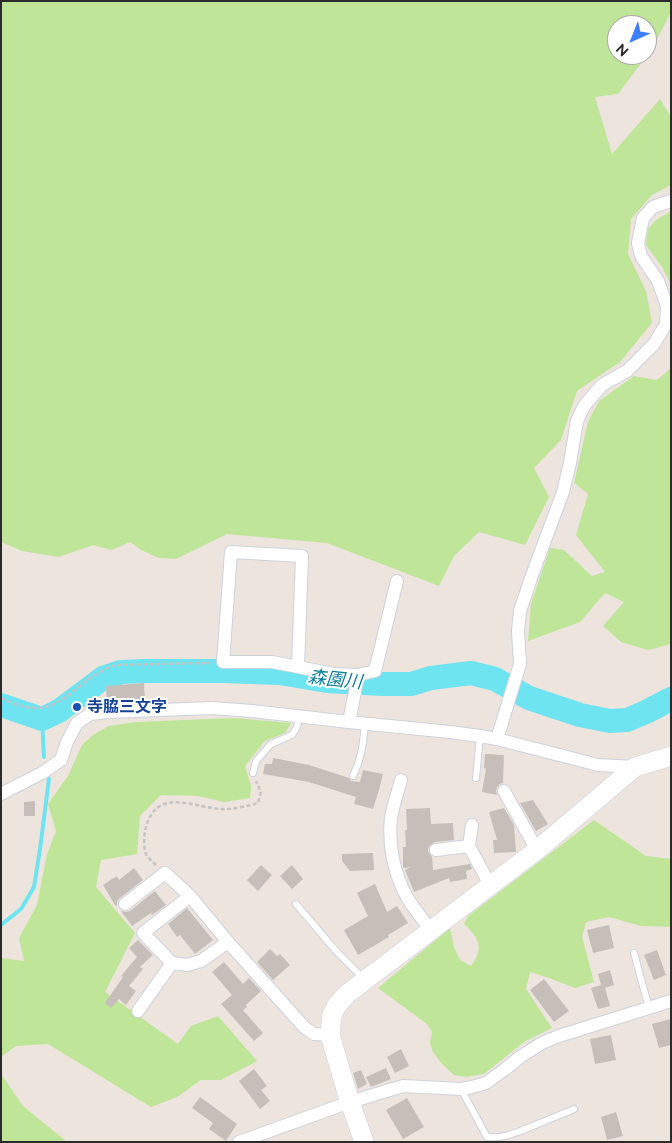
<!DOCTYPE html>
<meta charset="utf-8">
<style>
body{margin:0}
#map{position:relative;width:672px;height:1143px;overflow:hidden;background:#ede4dd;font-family:Raleway,sans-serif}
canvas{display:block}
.frame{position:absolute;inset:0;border:2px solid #2b2b2b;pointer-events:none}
.north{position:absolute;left:607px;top:15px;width:50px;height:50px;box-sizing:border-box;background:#fff;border:1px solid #aaa;border-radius:50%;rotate:224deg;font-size:14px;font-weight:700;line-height:20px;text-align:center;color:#2b2b2b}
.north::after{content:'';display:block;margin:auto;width:18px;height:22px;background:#3b7ffd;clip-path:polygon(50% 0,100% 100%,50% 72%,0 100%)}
</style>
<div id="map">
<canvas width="672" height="1143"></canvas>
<div class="frame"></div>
<div class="north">N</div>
</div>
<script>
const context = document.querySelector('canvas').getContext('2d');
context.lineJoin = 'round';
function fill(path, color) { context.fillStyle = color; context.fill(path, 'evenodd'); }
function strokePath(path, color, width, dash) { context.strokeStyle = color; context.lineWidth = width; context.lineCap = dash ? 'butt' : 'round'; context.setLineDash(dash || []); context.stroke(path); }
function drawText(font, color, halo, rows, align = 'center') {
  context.font = font + ' Raleway,"Noto Sans JP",sans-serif'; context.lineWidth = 4; context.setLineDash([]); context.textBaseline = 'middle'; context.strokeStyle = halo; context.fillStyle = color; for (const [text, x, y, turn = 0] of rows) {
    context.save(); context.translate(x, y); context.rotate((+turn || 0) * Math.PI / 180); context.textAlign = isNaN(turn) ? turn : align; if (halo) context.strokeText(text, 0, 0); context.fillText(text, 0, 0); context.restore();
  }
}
fill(new Path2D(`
 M1,1h670v11l-19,37 -34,45 -23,3 17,57 48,-55 11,18v68l-19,10 -21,24 -3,35 18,37 6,32 -32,39 -43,29 -16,49 -27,28 15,29 -24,48 -46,-13 -25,24 -15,30 -112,-43 -100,-9 -51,25 -17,-1 -18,-8 -11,-8 -18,8 -19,-5 -34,12 -37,-6 -21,-9zM617,25h30v30h-30z
 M671,211v74l-9,-18 -16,-22 2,-16 8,-9z
 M671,368v276l-23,6 -27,-8 -18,-16 21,-24 -19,-9 -25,29 -52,19 3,-37 19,-56 14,2 28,26 13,-4 -29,-37 12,-41 -14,-11 14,-61 11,-21 35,-25 23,4z
 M234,718l57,5 -6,10 -20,8 -20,25 6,20 -1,12 -26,4 -26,-6 -37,-1 -21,21 -3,38 -36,6 -5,27 39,46 -30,59 73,52 13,-18 27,-10 39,45 -36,19h-20l-24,17 -26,10 -103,-63 -32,2 -15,11v-99l23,3 -5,-23 18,-33 10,-51 9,-23 -8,-27 20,-28 14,-31 11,-10 16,-9 27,-4z
 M594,820l52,36 25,3v68l-30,-1 -32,-9 -23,5 -4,15 12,45 -19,6 -26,-10 -19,-6 -4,17 26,39 -28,14 -40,32 -17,3 -13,-2 -13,-12 -8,-11 -3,-9 2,-11 -5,-8 -49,-36 72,-60 4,19 6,13 11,6c14,-18 8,-28 -7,-42l4,-8z
 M1,1074l22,32 44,36h-66z`), '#bfe599');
strokePath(new Path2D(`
 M42,719l2,38
 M1,925l20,-16 13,-22 6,-38 9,-70`), '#6fe4f1', 4);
strokePath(new Path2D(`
 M1,705l41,14 17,-8 44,-33 18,-6 23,-1h79l57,2 47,8 56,3h28l20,-6 40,-5 24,6 34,19 51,17 30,6 17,-1 19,-8 25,-13`), '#6fe4f1', 24);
fill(new Path2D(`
 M144,683l1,19 -38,2 -1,-18z
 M485,754l19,1 -1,28 -3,1 -3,3 -1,4 1,4 -15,-3 4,-23 -2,-1z
 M273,758l36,7 40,13 2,3 9,1 3,-12 20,4 -4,16 -6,19 -19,-5 2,-7 -47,-15 -46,-8 2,-10h7z
 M533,800l15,24 -12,7 -16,-28z
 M35,801v15h-11v-14z
 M430,808l1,16 22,-1 1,17 -19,2 -6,4 -1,5 4,6 1,13 37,-6 2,5 -6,2 1,8 -17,3 -1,-4 -35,14 -9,-22 6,-3 -7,1 -1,-1v-20h3l-1,-17h2l-1,-21z
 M504,808l10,17 2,27 -22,1 -1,-13h4l-8,-28z
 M373,853l1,17 -24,1 -8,-10v-7z
 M261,865l11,10 -14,16 -11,-11z
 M292,865l11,14 -11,10 -12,-13z
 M134,868l9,12 -23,18 -3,3v5l-2,-1 -12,-20 14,-9 2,4z
 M375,884l12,28 10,-6 11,17 -20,12 1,2 -31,18 -14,-25 24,-14 -11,-23z
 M155,891l11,14 -14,10 -1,-2 -19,13 -11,-15 5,1 4,-1z
 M187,908l26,32 -18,14 -15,-19 -3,2 -9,-13z
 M609,925l5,23 -21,5 -6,-23z
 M138,940l15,15 -13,12 3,2 -14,17 7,5 -10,14 -7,-6 -8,9 -6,-5 18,-26 -2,-1 16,-19 -8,-9z
 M270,949l7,7 3,-2 10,11 -17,15 -16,-18z
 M657,950l9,25 -12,5 -10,-25z
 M224,962l19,22 6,-6 12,13 -15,14 1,2 -4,3 20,23 -9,8 -33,-37 11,-9 -20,-23z
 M610,970l4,15 -9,3 5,18 -12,3 -7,-21 10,-3 -3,-11z
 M544,979l25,32 -15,11 -24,-32z
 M671,1019v26l-12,3 -7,-24z
 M611,1035l5,25 -21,4 -5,-25z
 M401,1049l8,17 -14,7 -8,-16z
 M386,1068l5,11 -20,8 -5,-10z
 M254,1069l13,17 -6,4 9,11 -10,8 -21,-28z
 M361,1070l6,14 -9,5 -5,-16z
 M200,1097l37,27 -11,17 -17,-12 4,-6 -21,-15z
 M407,1098l17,29 -21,12 -17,-29z
 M616,1112l7,24 -16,4 -6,-23z`), '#c6bfb9');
const lane = new Path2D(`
 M253,773l3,-12 15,-17 21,-9 5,-8 2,-11
 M353,776c9,-19 10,-32 12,-52
 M476,778l4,-42
 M296,904l41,48 27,27
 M634,953l15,55
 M461,1089l26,48c17,2 30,-5 46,-11 14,-6 27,-11 41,-17`);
const street = new Path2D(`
 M298,667l4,-111 -71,-4 -8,110h49l62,12 23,1 18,-4 22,-90
 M349,722l6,-30 2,-17
 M497,739l23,-75 -2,-33 2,-20 11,-33 32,-86 7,-29 7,-42 7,-15 18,-21 25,-14 27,-27 12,-20 1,-18 -9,-25 -17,-25 -3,-13 5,-25 10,-11 18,-6
 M401,780c-3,12 -8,25 -10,38 -3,27 3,57 17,81 7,11 15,21 23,31
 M504,791l33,59
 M1,794l41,-21 19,-13 6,-18 10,-19 13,-9 18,-2 104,-4 40,3 97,11 101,10 30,4 17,3 101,26 37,2
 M469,846l3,-21
 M436,850l33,-4 21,39
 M125,904l40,-31 25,23 38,46 77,86 9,6 16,1
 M172,963l-29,-30 47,-37
 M138,1011l34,-48 15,2 14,-4 27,-19
 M239,1142l111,-40 53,-16 58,3 11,-2 14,-4 18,-13 16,-13 22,-14 17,-7 112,-35`);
const secondary = new Path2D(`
 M364,1142l-16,-46 -18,-61 2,-20 5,-10 10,-11 190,-144 98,-83 36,-11`);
strokePath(lane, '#ccd2dd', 8);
strokePath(street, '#ccd2dd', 14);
strokePath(secondary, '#ccd2dd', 20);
strokePath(new Path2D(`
 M1,698c60,30 67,-16 114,-33l95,-2
 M156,865c-3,-3 -8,-7 -10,-11 -3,-8 -2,-19 0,-27 11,-40 46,-20 74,-18 11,1 27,-3 38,-6l3,-11 -5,-11`), '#c4c4c4', 2.5, [4, 2.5]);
strokePath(lane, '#fff', 6);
strokePath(street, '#fff', 12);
strokePath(secondary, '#fff', 19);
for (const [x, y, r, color] of [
 [77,707,5,"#1a4fb4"]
]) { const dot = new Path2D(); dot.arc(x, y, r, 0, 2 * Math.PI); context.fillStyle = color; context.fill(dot); strokePath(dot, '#fff', 2); }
drawText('bold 16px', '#164399', '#fff', [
 ["寺脇三文字",87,707]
], 'left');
drawText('italic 18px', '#0b7f99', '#fff', [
 ["森園川",335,680,6]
]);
</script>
